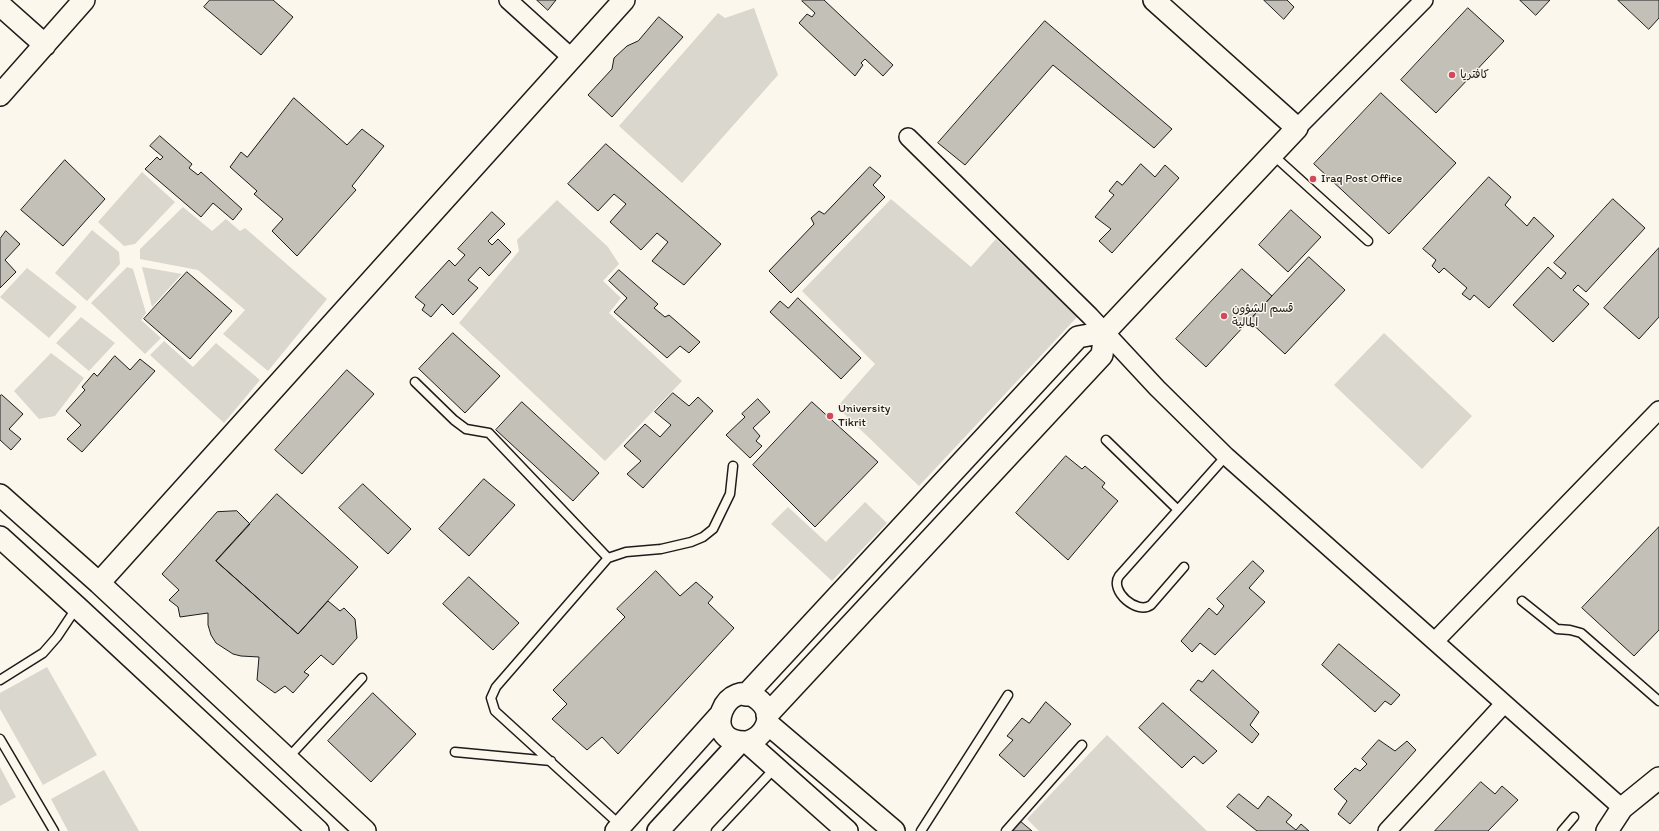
<!DOCTYPE html>
<meta charset="utf-8">
<style>
body{margin:0}
canvas{display:block;background:#fbf7ec}
</style>
<canvas width="1659" height="831"></canvas>
<script>
const context = document.querySelector('canvas').getContext('2d');
context.lineJoin = 'round';
function fill(path, color) { context.fillStyle = color; context.fill(path, 'evenodd'); }
function strokePath(path, color, width, dash) { context.strokeStyle = color; context.lineWidth = width; context.lineCap = dash ? 'butt' : 'round'; context.setLineDash(dash || []); context.stroke(path); }
function drawText(font, color, halo, rows, align = 'center') {
  context.font = font + ' Itim,"Playpen Sans Arabic",sans-serif'; context.lineWidth = 3; context.setLineDash([]); context.textBaseline = 'middle'; context.strokeStyle = halo; context.fillStyle = color; for (const [text, x, y, turn = 0] of rows) {
    context.save(); context.translate(x, y); context.rotate((+turn || 0) * Math.PI / 180); context.textAlign = isNaN(turn) ? turn : align; if (halo) context.strokeText(text, 0, 0); context.fillText(text, 0, 0); context.restore();
  }
}
fill(new Path2D(`
 M754,8l24,67 -96,108 -63,-57 99,-113 7,5z
 M142,172l33,30 -40,42 -11,2 -26,-24z
 M891,199l80,68 25,-28 82,77 -159,170 -82,-79 38,-43 -73,-73z
 M557,200l51,47 11,17 -16,17 18,17 -12,15 73,68 -77,80 -146,-138 60,-72 -2,-11z
 M183,207l29,24 14,-12 14,12 5,-3 82,71 -59,72 -45,-37 22,-24 -47,-40 -58,-11v-10z
 M92,230l27,22 1,12 -33,37 -32,-28z
 M127,267l6,2 13,44 -5,7 20,18 -16,16 -54,-51z
 M142,267l40,7 -30,33z
 M27,268l50,39 -28,31 -49,-41z
 M81,317l34,26 -26,28 -33,-28z
 M1384,333l88,83 -50,53 -88,-84z
 M164,341l29,26 23,-24 44,37 -36,43 -74,-68z
 M51,353l33,25 -29,38 -16,3 -25,-28z
 M865,502l22,21 -55,58 -61,-57 17,-17 38,35z
 M47,667l50,88 -54,30 -43,-76v-16z
 M1107,735l100,96h-168l-12,-12z
 M0,767l16,30 -16,9z
 M104,770l35,61h-71l-17,-32z`), '#dad7ce');
const building = new Path2D(`
 M210,0h63l20,17 -32,38 -57,-48z
 M537,0h19l-8,10z
 M803,0h21l69,65 -10,11 -18,-17 -4,4 2,2 -8,11 -56,-53 8,-9 5,3 3,-4 -13,-12z
 M1264,0h23l7,7 -10,12z
 M1520,0h30l-14,15z
 M1618,0h41v18l-10,11z
 M1468,8l36,33 -68,72 -35,-33z
 M659,17l24,20 -71,80 -24,-22 24,-26 2,-11 13,-12 11,-5z
 M1045,21l127,108 -18,19 -101,-83 -88,100 -27,-22z
 M1381,93l75,70 -67,71 -75,-70z
 M294,98l53,47 15,-16 22,17 -32,40 4,4 -59,66 -25,-25 11,-12 -29,-25 3,-3 -27,-24 11,-15 6,5z
 M160,136l32,28 -3,4 9,7 3,-3 41,37 -9,11 -20,-17 -12,14 -56,-48 12,-12 3,3 3,-3 -13,-11z
 M606,144l115,100 -37,41 -32,-24 16,-19 -11,-9 -16,17 -31,-28 16,-18 -12,-10 -16,17 -30,-27z
 M65,160l40,39 -42,47 -42,-36z
 M1141,164l14,13 10,-12 14,13 -67,75 -13,-12 12,-12 -16,-12 19,-22 -5,-4 8,-10 5,4z
 M870,167l11,9 -8,9 12,12 -94,96 -22,-22 45,-47 -3,-6 8,-7 5,3z
 M1489,177l22,20 -6,8 22,21 7,-9 20,19 -65,72 -15,-13 -4,5 -8,-6 5,-6 -23,-20 -5,5 -7,-7 4,-6 -13,-11z
 M1613,199l32,29 -59,64 -8,-7 -5,5 16,14 -36,38 -40,-37 35,-38 13,12 5,-6 -12,-10z
 M1291,210l30,27 -33,35 -29,-27z
 M492,212l13,12 -17,17 4,4 6,-6 13,13 -22,24 -9,-9 -12,13 10,8 -25,27 -11,-11 -11,13 -9,-7 3,-5 -10,-8 34,-37 6,6 10,-11 -7,-6z
 M6,231l14,13 -15,16 11,12 -16,16v-49z
 M1659,248v69l-20,22 -35,-31z
 M1309,257l36,33 -60,64 -36,-33z
 M1242,269l30,27 -66,71 -30,-28z
 M619,270l39,34 -4,4 11,9 4,-2 31,27 -11,11 -9,-7 -13,12 -53,-46 13,-14 -18,-17z
 M187,272l45,39 -42,48 -46,-40z
 M798,298l63,60 -20,21 -71,-67 10,-11 8,7z
 M453,333l47,43 -35,37 -46,-44z
 M115,356l15,14 10,-11 15,12 -73,81 -15,-13 14,-14 -15,-14 19,-21 -3,-3 12,-14 3,3z
 M347,370l27,24 -72,80 -27,-24z
 M673,393l16,13 9,-9 15,14 -70,77 -16,-14 14,-13 -17,-15 21,-22 15,13 11,-12 -16,-13z
 M2,395l21,19 -14,15 12,10 -10,11 -11,-10v-44z
 M758,399l12,13 -17,16 7,8 -4,5 6,5 -12,12 -24,-23 19,-18 -3,-3z
 M522,402l77,71 -26,28 -77,-71z
 M812,402l66,60 -63,65 -62,-62z
 M1066,456l16,13 3,-3 20,17 -3,4 16,14 -50,59 -52,-47z
 M484,479l31,26 -46,51 -30,-27z
 M363,484l48,45 -23,25 -49,-46z
 M277,494l81,73 -60,67 -82,-73z
 M237,511l13,13 -34,37 82,73 30,-33 12,10 4,-3 11,11 2,19 -24,27 -12,-10 -17,17 5,3 -16,18 -8,-7 -10,7 -18,-13 2,-23 -18,-1 -8,-2 -17,-11 -5,-8 -3,-10v-12l-28,4 -2,-10 -9,-7 10,-10 -17,-16 55,-62z
 M1659,527v103l-25,26 -52,-48z
 M1253,561l11,10 -15,17 16,14 -50,53 -15,-12 -8,9 -11,-11 28,-33 8,7 7,-9 -7,-7z
 M656,571l24,25 16,-14 17,15 -5,6 26,25 -116,126 -16,-17 -15,13 -35,-31 15,-15 -14,-14 72,-73 -8,-8z
 M469,577l50,46 -26,27 -50,-46z
 M1339,644l61,51 -9,10 -6,-4 -10,11 -53,-47z
 M1213,670l46,42 -9,13 9,9 -7,9 -62,-53 8,-10 4,2z
 M373,693l43,41 -45,48 -43,-41z
 M1046,702l25,22 -47,53 -25,-22 14,-15 -6,-4 15,-18 7,5z
 M1163,703l54,48 -14,13 -9,-8 -12,12 -43,-40z
 M1379,740l16,11 12,-10 9,9 -66,74 -12,-10 9,-13 -13,-12 21,-21 5,3 7,-7 -5,-5z
 M1481,782l14,12 7,-8 16,14 -30,31h-53z
 M1239,794l19,15 10,-13 24,19 -6,7 10,8 5,-6 8,7h-52l-30,-24z
 M1020,821l12,10h-21z`);
fill(building, '#c3c0b8');
strokePath(building, '#1c1c1c', 1);
const service = new Path2D(`
 M1273,155l95,86
 M415,382l39,38 12,9 23,4 119,125
 M1106,440l72,70
 M1184,567l-33,38c-14,10 -42,-14 -32,-29l107,-120
 M1522,601l35,28 13,1 11,3 78,68
 M0,680l43,-27 14,-16 20,-30
 M0,739l54,92
 M455,752l96,9
 M288,758l74,-80
 M620,825l-125,-114 -4,-13 5,-11 112,-129 18,-6 35,-3 30,-7 12,-5 10,-8 17,-35 3,-28
 M716,831l59,-63
 M921,831l87,-136
 M1006,831l76,-86
 M1562,831l12,-14`);
const minor = new Path2D(`
 M508,0l64,58
 M1297,128l127,-128
 M908,137l182,179 67,72 69,68 396,352
 M1435,641l224,-231
 M1387,831l117,-127`);
const tertiary = new Path2D(`
 M0,5l45,40
 M0,95l84,-95
 M1105,332l192,-204 -143,-128
 M0,495l99,88 266,248
 M0,537l77,70 241,224
 M99,583l525,-583
 M746,695l332,-358 27,-5 -3,23 -335,360
 M767,723l127,108
 M747,742c18,-5 29,-26 13,-41 -33,-30 -64,43 -13,41l100,89
 M616,831l104,-116
 M658,831l82,-89
 M1607,831l15,-23 37,-30`);
strokePath(service, '#1c1c1c', 11);
strokePath(minor, '#1c1c1c', 20);
strokePath(tertiary, '#1c1c1c', 24);
strokePath(service, '#fbf7ec', 8);
strokePath(minor, '#fbf7ec', 17);
strokePath(tertiary, '#fbf7ec', 21);
for (const [x, y, r, color] of [
 [1452,75,4,"#d1495b"],
 [1313,179,4,"#d1495b"],
 [1224,316,4,"#d1495b"],
 [830,416,4,"#d1495b"]
]) { const dot = new Path2D(); dot.arc(x, y, r, 0, 2 * Math.PI); context.fillStyle = color; context.fill(dot); strokePath(dot, '#fbf7ec', 1.5); }
drawText('12px', '#1c1c1c', '#fbf7ec', [
 ["كافتريا",1460,75],
 ["Iraq Post Office",1321,179],
 ["قسم الشؤون",1232,309],
 ["المالية",1232,323],
 ["University",838,409],
 ["Tikrit",838,423]
], 'left');
</script>
